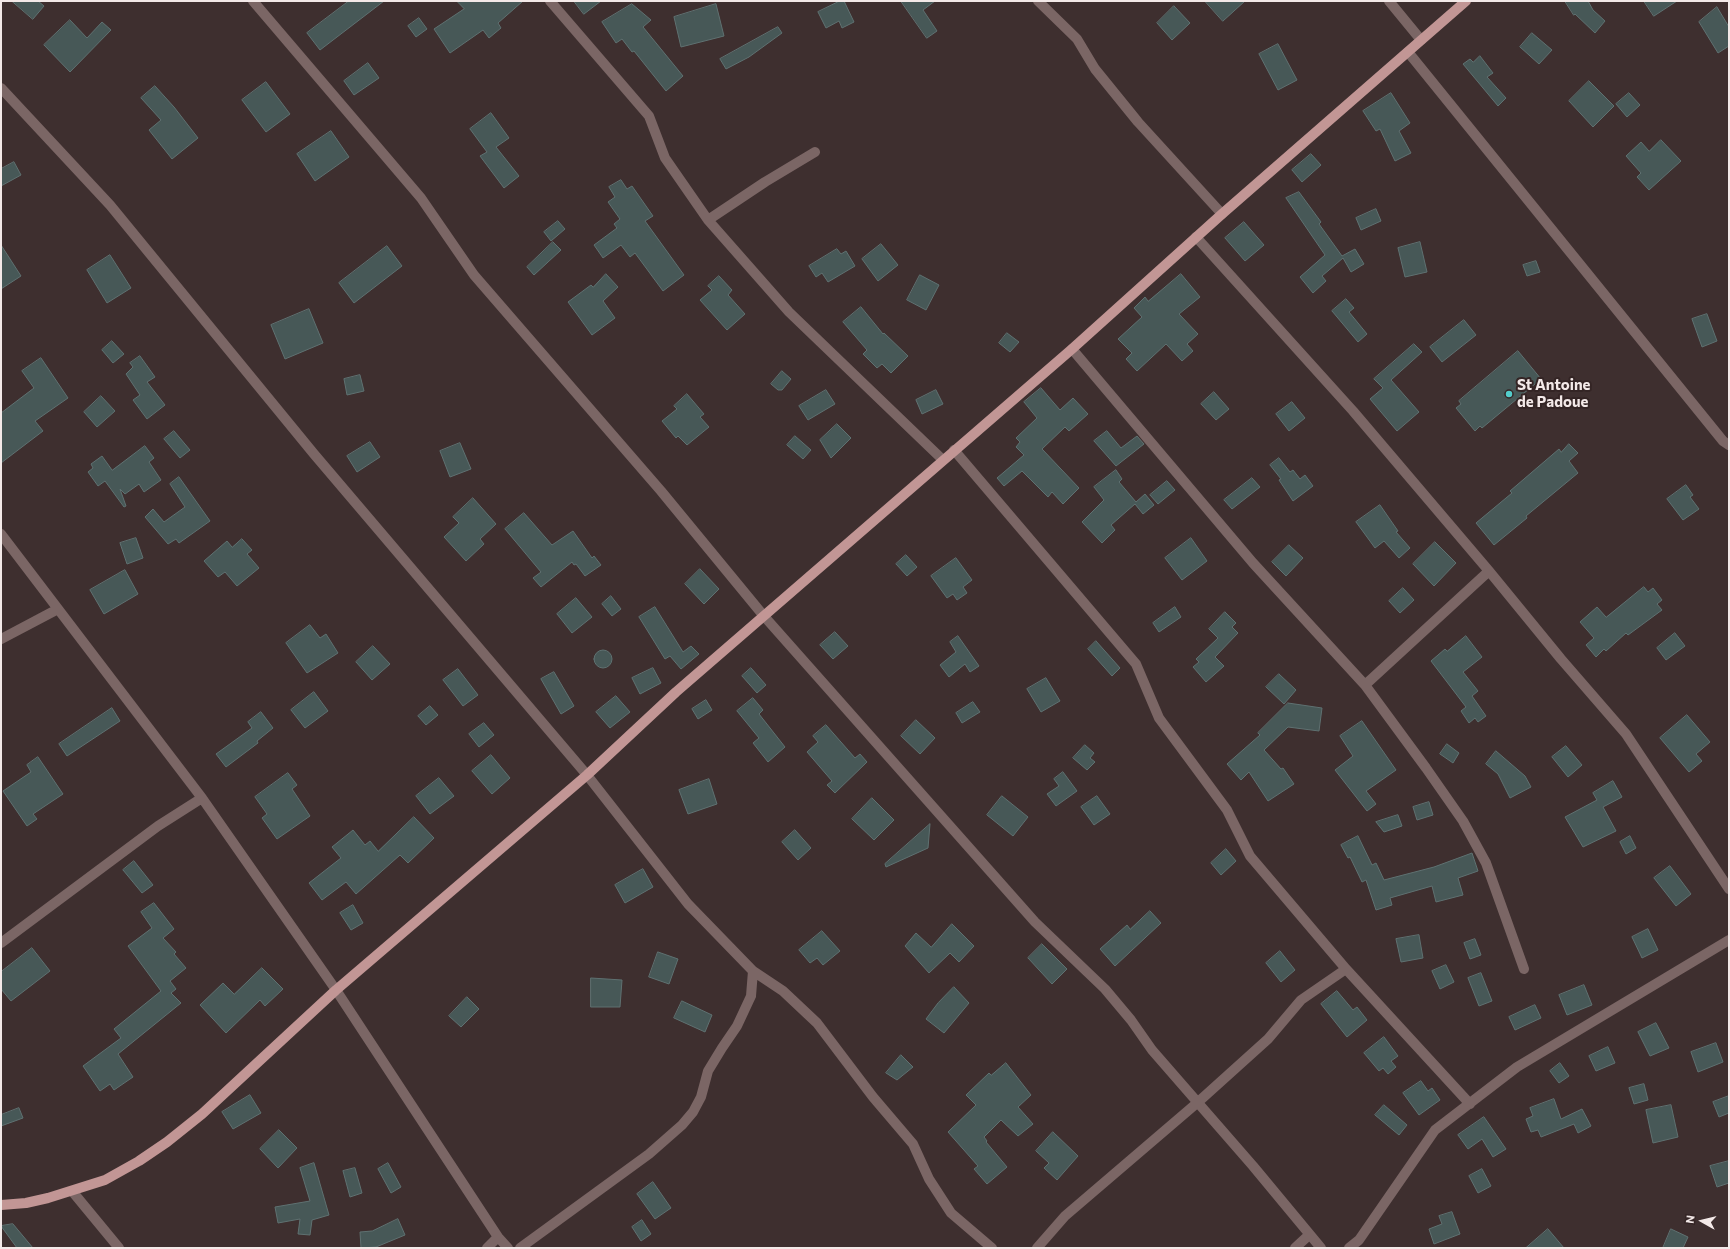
<!DOCTYPE html>
<style>
body{margin:0}
#map{position:relative;width:1730px;height:1249px;overflow:hidden;background:#3e2f2f;font-family:Commissioner,sans-serif}
canvas{display:block}
.frame{position:absolute;inset:0;border:2px solid #f3e9e8;pointer-events:none}
.north{position:absolute;left:1682px;top:1201px;width:40px;height:40px;-webkit-text-stroke:3px #342525;paint-order:stroke;rotate:278deg;font-size:11px;font-weight:700;line-height:16px;text-align:center;color:#f3e9e8}
.north::after{content:'';display:block;margin:auto;width:14px;height:18px;background:#f3e9e8;clip-path:polygon(50% 0,100% 100%,50% 72%,0 100%)}
</style>
<div id="map">
<canvas width="1730" height="1249"></canvas>
<div class="frame"></div>
<div class="north">N</div>
</div>
<script>
const context = document.querySelector('canvas').getContext('2d');
context.lineJoin = 'round';
function fill(path, color) { context.fillStyle = color; context.fill(path, 'evenodd'); }
function strokePath(path, color, width, dash) { context.strokeStyle = color; context.lineWidth = width; context.lineCap = dash ? 'butt' : 'round'; context.setLineDash(dash || []); context.stroke(path); }
function drawText(font, color, halo, rows, align = 'center') {
  context.font = font + ' Commissioner,sans-serif'; context.lineWidth = 4; context.setLineDash([]); context.textBaseline = 'middle'; context.strokeStyle = halo; context.fillStyle = color; for (const [text, x, y, turn = 0] of rows) {
    context.save(); context.translate(x, y); context.rotate((+turn || 0) * Math.PI / 180); context.textAlign = isNaN(turn) ? turn : align; if (halo) context.strokeText(text, 0, 0); context.fillText(text, 0, 0); context.restore();
  }
}
const building = new Path2D(`
 M12,1h26l6,5 -11,13z
 M349,1h35l-64,49 -13,-17z
 M457,1h66l-25,22 3,5 -12,10 -6,-8 -33,23 -16,-24 30,-20z
 M574,1h27l-17,13z
 M840,1h4l10,21 -12,6 -3,-7 -13,7 -8,-16z
 M901,1h34l-12,9 14,21 -10,7z
 M1205,1h40l-22,20z
 M1565,1h23l5,9 12,11 -10,12 -20,-19 -1,1z
 M1644,1h33l-23,15z
 M632,4l19,16 -8,7 40,49 -17,15 -32,-40 -2,1 -10,-13 -6,4 -14,-21z
 M716,4l8,32 -43,11 -7,-30z
 M1174,6l16,17 -18,17 -15,-17z
 M1717,7l12,20v19l-11,7 -19,-31z
 M419,18l8,11 -11,8 -8,-11z
 M70,20l17,18 15,-16 9,8 -41,42 -26,-27z
 M778,27l4,6 -33,24 -23,12 -6,-10z
 M1532,33l20,17 -13,14 -19,-17z
 M1278,44l19,36 -19,10 -19,-36z
 M1480,56l13,17 -6,4 19,21 -8,8 -35,-42 7,-5 3,3z
 M368,63l11,15 -25,17 -10,-14z
 M1589,81l25,25 -21,21 -24,-26z
 M266,82l24,32 -24,18 -24,-32z
 M155,86l19,21 24,31 -26,21 -23,-29 12,-10 -20,-22z
 M1391,93l19,30 -11,8 12,22 -16,8 -15,-32 -4,2 -13,-20z
 M1629,93l11,12 -13,12 -11,-13z
 M491,113l18,25 -13,9 23,29 -15,12 -24,-32 7,-4 -17,-23z
 M331,131l18,26 -34,24 -18,-27z
 M1661,140l20,21 -32,29 -12,-13 4,-4 -15,-17 15,-14 8,9z
 M1311,154l10,11 -19,17 -10,-12z
 M14,162l7,13 -20,11v-17z
 M621,180l6,9 5,-3 21,30 -8,5 39,54 -21,16 -28,-38 -5,4 -9,-12 -18,13 -9,-13 23,-17 -3,-4 6,-5 -12,-17 7,-5 -6,-10z
 M1299,192l22,30 -2,2 23,32 13,-7 9,15 -13,8 -8,-14 -21,18 4,5 -13,12 -13,-16 25,-22 -39,-57z
 M1376,209l5,12 -20,9 -5,-12z
 M558,221l7,8 -14,12 -7,-9z
 M1244,222l20,23 -19,16 -20,-23z
 M553,242l8,8 -27,25 -7,-8z
 M1420,242l7,30 -22,5 -7,-29z
 M881,244l17,21 -20,16 -16,-22z
 M1,245l20,31 -20,13z
 M387,246l15,20 -48,37 -15,-20z
 M837,249l4,5 5,-3 9,15 -27,16 -6,-9 -6,4 -7,-11z
 M110,255l21,33 -24,15 -20,-33z
 M1536,261l4,11 -13,4 -4,-11z
 M606,274l12,13 -15,14 12,17 -23,17 -24,-33 23,-17 2,2z
 M1181,274l19,23 -21,17 19,20 -11,10 6,7 -11,10 -16,-17 -29,27 -11,-12 6,-6 -14,-14 24,-22 -8,-9 11,-11 3,4z
 M920,275l19,10 -13,25 -19,-10z
 M719,276l13,14 -4,5 17,19 -18,16 -27,-30 12,-10 -4,-4z
 M1346,299l8,9 -5,4 18,22 -9,8 -26,-31z
 M861,307l22,27 1,-1 24,23 -17,17 -9,-9 -5,4 -14,-14 4,-4 -24,-28z
 M309,309l14,34 -38,16 -14,-34z
 M1707,314l10,27 -15,6 -10,-28z
 M1464,320l12,15 -34,27 -12,-15z
 M1007,333l12,9 -9,10 -11,-9z
 M112,341l12,13 -11,9 -11,-13z
 M1414,344l8,8 -31,28 28,32 -22,19 -27,-32 13,-11 -9,-9z
 M1518,351l23,28 -59,49 -2,-2 -5,5 -19,-23 5,-4 -2,-3z
 M140,356l15,21 -8,5 18,23 -18,14 -14,-19 7,-5 -14,-21 7,-7 -3,-4z
 M41,358l27,40 -33,23 8,10 -42,32v-50l33,-25 -12,-17z
 M782,371l9,8 -9,11h-4l-7,-6z
 M360,375l4,16 -17,4 -3,-16z
 M1041,388l19,22 13,-12 15,16 -19,17 -4,-4 -23,22 37,39 -16,16 -11,-12 -4,5 -26,-26 -18,15 -7,-8 27,-23 -8,-8 4,-5 -4,-4 21,-20 -13,-16z
 M826,390l9,14 -27,16 -9,-14z
 M936,390l7,14 -21,10 -6,-14z
 M1214,392l15,17 -13,11 -15,-16z
 M687,394l17,20 -4,3 9,10 -22,18 -9,-9 -2,2 -14,-17 15,-12 -3,-3z
 M101,396l14,15 -18,16 -13,-15z
 M1292,402l13,16 -16,13 -13,-17z
 M837,424l14,14 -20,20 -11,-18z
 M174,431l16,19 -10,8 -16,-19z
 M1107,431l14,17 16,-12 7,8 -28,22 -22,-25z
 M795,436l16,14 -8,9 -16,-14z
 M370,442l10,15 -23,15 -10,-16z
 M460,443l11,26 -21,8 -10,-26z
 M1569,444l9,9 -9,8 9,12 -52,43 1,2 -33,27 -18,-22 36,-30 -2,-2 49,-42 2,3z
 M145,446l9,12 -5,4 12,18 -17,12 -5,-8 -14,10 -5,-5 6,17 -2,1 -19,-26 -7,5 -10,-14 5,-4 -2,-4 11,-8 10,14z
 M1279,458l11,14 3,-2 7,9 5,-4 8,11 -20,15 -14,-21 2,-1 -11,-14z
 M1116,470l6,9 -3,3 17,20 9,-8 9,11 -11,9 -8,-10 -24,21 4,5 -13,13 -20,-21 22,-22 -10,-13z
 M179,477l31,44 -31,22 -3,-4 -8,5 -23,-27 8,-8 11,13 21,-15 -15,-23z
 M1252,478l8,9 -28,22 -8,-9z
 M1167,481l8,9 -17,14 -8,-9z
 M1686,485l7,10 -3,2 9,12 -16,11 -16,-21z
 M473,498l23,26 -16,15 4,5 -18,17 -22,-24 15,-14 -6,-6z
 M1380,505l18,26 -2,1 14,16 -11,10 -15,-17 -9,7 -19,-26z
 M524,513l28,32 21,-14 19,27 2,-2 7,9 -16,11 -9,-12 -2,1 -2,-3 -31,25 -8,-9 8,-6 -36,-43z
 M136,538l7,20 -16,6 -7,-21z
 M1191,538l16,23 -25,19 -17,-22z
 M242,539l10,11 -5,4 12,14 -22,18 -12,-14 -7,5 -14,-16 23,-20 5,6z
 M1435,542l21,21 -22,23 -21,-22z
 M1289,545l14,13 -17,18 -14,-14z
 M906,555l11,12 -10,9 -11,-12z
 M956,558l16,22 -9,7 4,6 -10,7 -4,-6 -6,4 -16,-22z
 M700,569l19,20 -15,15 -19,-20z
 M125,570l13,24 -34,20 -14,-24z
 M1644,587l4,5 5,-4 9,12 -5,4 5,6 -34,25 -2,-2 -20,18 -2,-2 -8,8 -10,-12 8,-7 -14,-16 17,-15 9,10z
 M1403,588l11,12 -14,13 -11,-12z
 M611,596l10,13 -9,7 -10,-12z
 M576,598l16,19 -20,16 -15,-19z
 M655,607l28,45 8,-6 8,8 -18,15 -11,-13 -5,3 -26,-42z
 M1175,607l6,10 -22,15 -6,-9z
 M1225,612l11,11 -4,4 6,6 -23,24 9,9 -18,16 -13,-15 6,-5 -3,-3 22,-21 -9,-9z
 M310,625l10,13 6,-4 12,19 -31,20 -21,-30z
 M835,632l13,14 -15,13 -13,-14z
 M1675,633l10,13 -19,14 -9,-12z
 M958,636l21,30 -9,6 -5,-8 -16,13 -9,-12 16,-13 -6,-10z
 M1466,636l16,21 -19,15 15,19 -6,5 14,20 -8,6 -3,-4 -6,5 -8,-12 5,-4 -35,-46 14,-12 2,2z
 M1096,641l24,27 -8,8 -24,-27z
 M373,646l17,18 -18,16 -16,-18z
 M594 659a9 9 0 1 1 18 0a9 9 0 1 1-18 0Z
 M653,668l8,15 -21,11 -8,-16z
 M751,668l15,17 -9,8 -15,-17z
 M458,669l20,26 -15,11 -20,-26z
 M554,672l20,34 -13,8 -20,-35z
 M1279,674l17,16 -12,14 -18,-17z
 M1046,678l14,23 -19,11 -14,-23z
 M314,692l14,19 -23,17 -14,-18z
 M616,696l14,16 -20,16 -14,-16z
 M753,698l10,12 -4,4 26,33 -17,15 -15,-19 6,-5 -22,-27z
 M706,700l6,10 -14,9 -6,-10z
 M973,702l7,10 -18,11 -6,-10z
 M1288,703l34,5 -3,23 -31,-4 -24,23 17,19 2,-1 11,16 -26,17 -19,-29 -8,8 -14,-16 33,-29 -2,-2z
 M430,706l8,9 -12,10 -8,-9z
 M112,708l8,13 -53,35 -8,-12z
 M261,712l12,16 -16,13 1,2 -32,24 -10,-13 36,-26 -4,-6z
 M1687,715l23,27 -14,12 6,7 -13,11 -29,-34z
 M916,720l19,18 -15,16 -19,-18z
 M1362,721l34,49 -30,21 10,13 -9,7 -32,-41 18,-14 -13,-20z
 M484,723l10,12 -15,12 -10,-13z
 M826,725l29,33 5,-4 7,8 -32,31 -8,-8 5,-4 -25,-29 11,-10 -5,-6z
 M1447,744l12,9 -6,10 -13,-9z
 M1085,745l9,8 -4,5 5,4 -8,8 -14,-12z
 M1566,746l16,19 -14,12 -16,-20z
 M1496,751l29,25 6,11 -21,11 -12,-24 -12,-10z
 M491,755l19,23 -18,16 -20,-23z
 M38,757l25,37 -30,20 4,5 -10,7 -24,-35 28,-19 -4,-7z
 M1063,772l14,19 -21,15 -9,-12 12,-8 -5,-7z
 M288,773l9,12 -5,4 18,27 -33,23 -15,-21 5,-4 -12,-17z
 M439,778l15,18 -24,18 -14,-18z
 M709,779l8,25 -29,10 -9,-24z
 M1613,781l9,16 -19,10 13,24 -33,16 -18,-30 32,-17 -4,-7z
 M1002,796l26,21 -15,19 -26,-21z
 M1097,796l13,18 -16,11 -13,-18z
 M872,798l22,22 -20,20 -22,-21z
 M1429,802l4,13 -16,5 -4,-13z
 M1398,815l4,11 -18,6 -8,-10z
 M414,817l20,21 -26,25 -8,-8 -44,39 -10,-12 -24,18 -13,-17 32,-25 -9,-11 21,-17 12,15 5,-4 8,10z
 M930,824l-2,24 -42,19 -1,-3z
 M795,830l16,18 -13,12 -16,-18z
 M1358,836l14,29 4,-2 8,17 50,-13 38,-14 6,18 -20,7 5,17 -27,7 -4,-16 -42,12 2,7 -16,5 -10,-30 -4,2 -12,-25 -2,1 -7,-13z
 M1630,836l6,12 -10,6 -6,-12z
 M1226,849l10,12 -15,14 -10,-12z
 M134,861l19,24 -11,8 -19,-23z
 M1670,866l21,28 -15,12 -22,-28z
 M643,869l10,18 -28,16 -10,-18z
 M154,903l20,26 -11,9 13,14 -2,2 12,14 -16,13 6,8 -5,4 10,10 -63,51 15,23 -19,13 -4,-6 -10,7 -17,-25 38,-28 -7,-9 47,-38 -33,-45 24,-18 -11,-16z
 M353,905l10,18 -12,7 -11,-17z
 M1150,911l11,12 -46,43 -15,-17 27,-24 3,4z
 M952,924l22,22 -15,16 -9,-9 -21,20 -24,-27 11,-13 15,14z
 M1648,929l10,21 -16,8 -10,-21z
 M822,931l18,20 -17,14 -6,-7 -7,5 -11,-13z
 M1419,935l4,23 -22,4 -5,-23z
 M1475,939l6,16 -11,4 -6,-16z
 M1042,944l25,25 -15,15 -24,-26z
 M32,948l18,23 -39,30 -10,-12v-17z
 M1280,951l15,19 -14,12 -15,-19z
 M658,952l20,7 -9,25 -20,-7z
 M1446,965l8,17 -14,7 -8,-18z
 M262,968l21,21 -18,17 -5,-6 -34,33 -26,-28 23,-22 11,11z
 M1481,973l11,28 -13,5 -11,-28z
 M591,978l31,2 -2,27h-29z
 M1584,985l8,20 -25,10 -8,-20z
 M954,987l15,16 -25,30 -18,-14 12,-16z
 M1337,991l16,19 4,-3 10,13 -20,17 -26,-33z
 M467,997l12,12 -18,18 -12,-11z
 M682,1001l30,14 -7,17 -31,-14z
 M1535,1005l6,13 -26,12 -6,-13z
 M1656,1023l13,25 -19,8 -12,-24z
 M1384,1037l14,19 -7,5 5,6 -8,7 -5,-6 -4,3 -15,-18z
 M1716,1043l7,19 -25,10 -7,-20z
 M1608,1047l7,16 -19,8 -7,-15z
 M901,1055l12,12 -16,13 -11,-7z
 M1006,1063l25,32 -13,12 15,17 -15,12 -17,-16 -17,17 3,4 -1,1 21,25 -20,17 -13,-15 4,-3 -30,-34 28,-27 -10,-10 23,-22 2,2z
 M1560,1063l9,13 -10,7 -9,-12z
 M1421,1081l7,10 4,-3 8,12 -21,15 -16,-22z
 M1644,1084l4,16 -14,4 -5,-16z
 M250,1095l11,18 -28,16 -11,-17z
 M1729,1096v17l-10,4 -6,-15z
 M1554,1099l7,20 21,-10 9,17 -13,7 -4,-9 -33,13 -3,-7 -7,2 -5,-13 7,-3 -3,-8z
 M1384,1105l23,20 -8,10 -24,-20z
 M1671,1105l7,32 -25,6 -7,-33z
 M19,1108l4,10 -22,8v-11z
 M1484,1117l22,32 -13,8 -11,-18 -14,10 -10,-14z
 M279,1130l18,18 -19,20 -18,-19z
 M1053,1132l25,24 -21,24 -13,-12 5,-5 -13,-12z
 M1729,1161v22l-12,4 -7,-21z
 M314,1163l15,52 -17,5 -2,15 -12,-1 2,-15 -22,4 -3,-16 35,-6 -10,-33z
 M388,1163l13,24 -10,6 -13,-24z
 M355,1168l7,25 -12,4 -7,-26z
 M1482,1169l9,17 -13,7 -9,-17z
 M653,1182l18,26 -16,11 -18,-25z
 M1452,1212l8,22 -26,10 -5,-15 13,-5 -3,-8z
 M398,1219l7,16 -29,12 -15,1 -1,-16 12,-1z
 M642,1220l9,14 -10,7 -9,-14z
 M13,1224l20,24h-16l-16,-22z
 M1548,1229l16,19h-38z
 M1671,1229l17,8 -5,11h-20z`);
fill(building, '#475857');
strokePath(building, '#5f7171', 1);
strokePath(new Path2D(`
 M253,1l168,197 53,77 187,216 102,124 272,307 70,67 26,31 21,30 101,116 68,82
 M550,1l99,115 16,42 43,62 81,92 154,148
 M1038,1l39,38 18,30 43,53 84,92
 M1389,1l32,39
 M1408,52l315,389 6,4
 M1,88l109,117 204,249 273,321 101,129 65,67 30,20 34,32 56,74 40,47 16,35 22,34 41,35
 M708,220l57,-38 50,-30
 M1196,237l157,174 136,160 72,88 65,75 103,155
 M1072,349l181,214 112,122 61,83 37,53 23,42 38,106
 M954,450l182,214 23,54 68,92 23,46 96,113 124,135
 M1,534l201,264 134,192 162,247 10,11
 M1,639l57,-30
 M1365,685l124,-114
 M1,943l157,-117 44,-28
 M72,1191l47,57
 M487,1248l11,-11
 M520,1248l129,-94 33,-29 11,-13 8,-15 7,-26 14,-23 15,-22 14,-30 2,-25
 M1037,1248l28,-32 132,-113 71,-64 33,-39 45,-31
 M1295,1248l14,-13
 M1349,1248l10,-8 76,-110 82,-63 212,-127`), '#7b6665', 10);
strokePath(new Path2D(`
 M1,1205l25,-2 22,-5 57,-18 34,-19 28,-19 35,-28 134,-124 251,-215 89,-83 396,-343 150,-135 244,-213`), '#c29695', 10);
for (const [x, y, r, color] of [
 [1509,394,4,"#53cdcb"]
]) { const dot = new Path2D(); dot.arc(x, y, r, 0, 2 * Math.PI); context.fillStyle = color; context.fill(dot); strokePath(dot, '#342525', 1.5); }
drawText('bold 15px', '#f3e9e8', '#342525', [
 ["St Antoine",1517,385],
 ["de Padoue",1517,402]
], 'left');
</script>
